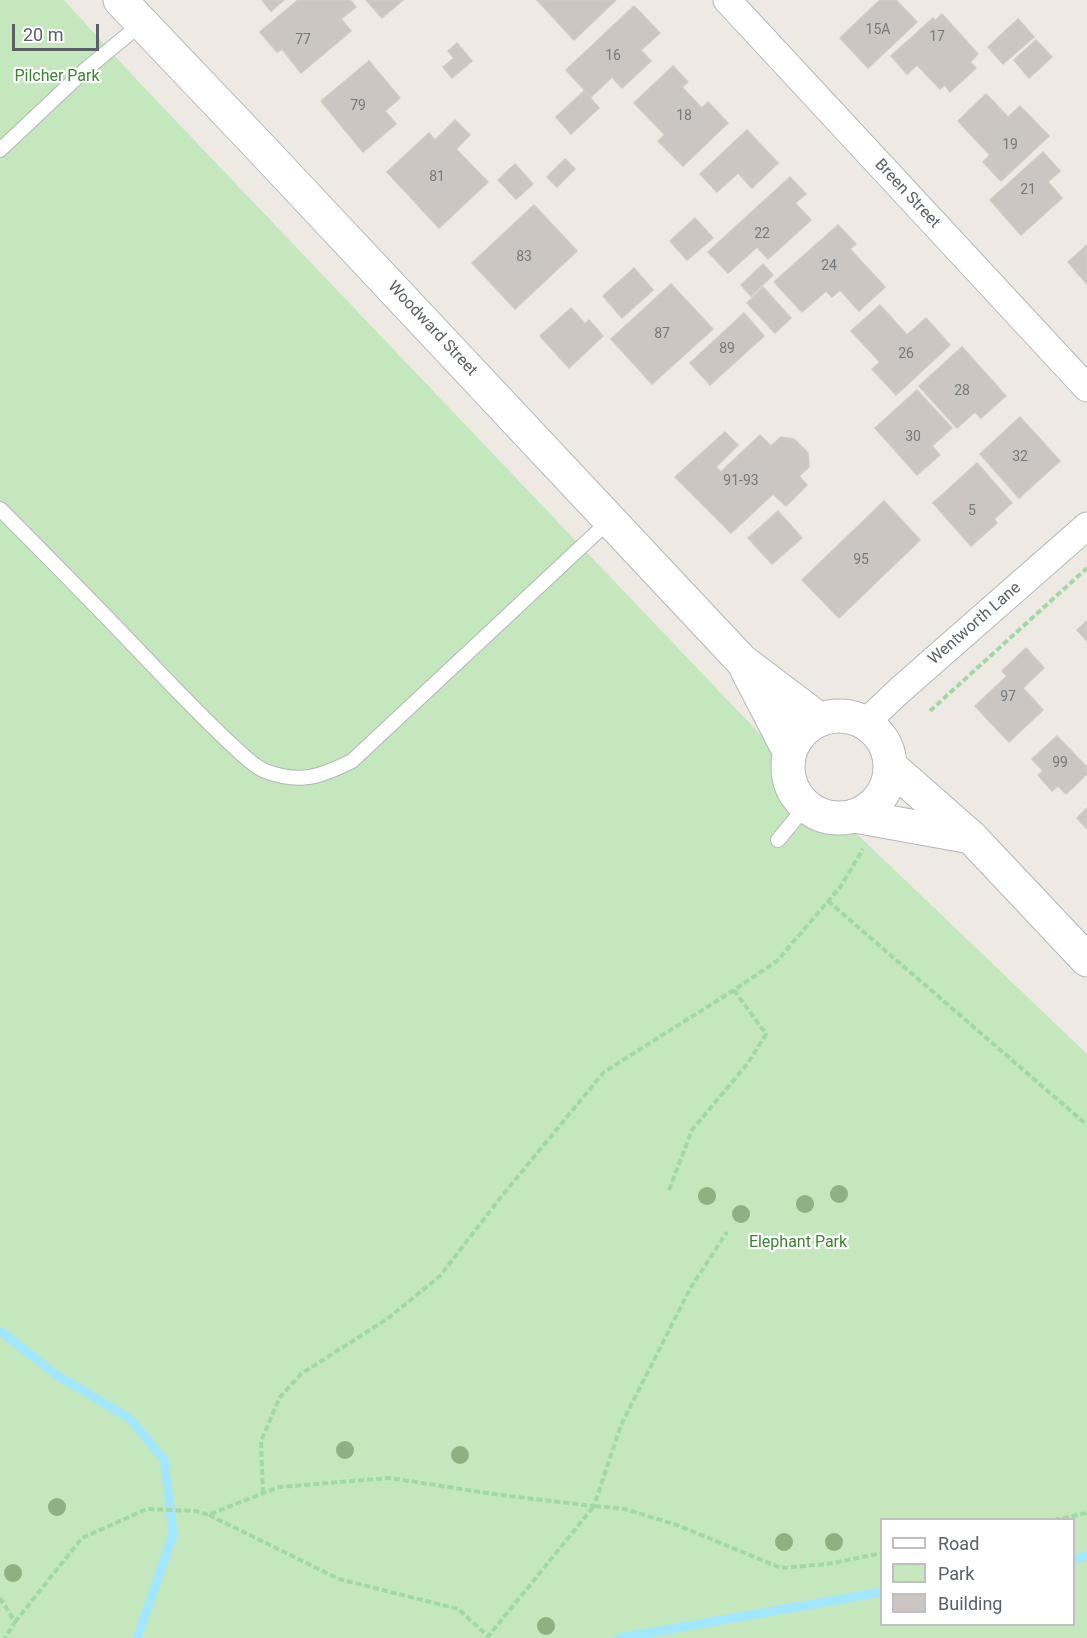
<!DOCTYPE html>
<style>
body{margin:0}
#map{position:relative;width:1087px;height:1638px;overflow:hidden;background:#eee9e2;font-family:Roboto,sans-serif}
canvas{display:block}
.legend{position:absolute;left:880px;top:1518px;width:195px;height:108px;box-sizing:border-box;background:#fff;border:2px solid #bdbfc1;margin:0;padding:8px 10px;list-style:none;font-size:18px;color:#5a6063}
.legend li{display:flex;align-items:center;gap:12px;height:30px}
.legend b{width:30px;border:2px solid #bdbfc1}
.scale{position:absolute;left:12px;top:24px;width:87px;height:27px;box-sizing:border-box;border:3px solid #5a6063;border-top:0;padding-left:8px;font-size:18px;line-height:21px;white-space:nowrap;color:#5a6063;-webkit-text-stroke:4px #fff;paint-order:stroke}
</style>
<div id="map">
<canvas width="1087" height="1638"></canvas>
<ul class="legend">
<li><b style="height:8px;background:#fff"></b>Road</li>
<li><b style="height:16px;background:#c5e7bd"></b>Park</li>
<li><b style="height:16px;background:#cbc6c1"></b>Building</li>
</ul>
<div class="scale">20 m</div>
</div>
<script>
const context = document.querySelector('canvas').getContext('2d');
context.lineJoin = 'round';
function fill(path, color) { context.fillStyle = color; context.fill(path, 'evenodd'); }
function strokePath(path, color, width, dash) { context.strokeStyle = color; context.lineWidth = width; context.lineCap = dash ? 'butt' : 'round'; context.setLineDash(dash || []); context.stroke(path); }
function drawText(font, color, halo, rows, align = 'center') {
  context.font = font + ' Roboto,sans-serif'; context.lineWidth = 4.5; context.setLineDash([]); context.textBaseline = 'middle'; context.strokeStyle = halo; context.fillStyle = color; for (const [text, x, y, turn = 0] of rows) {
    context.save(); context.translate(x, y); context.rotate((+turn || 0) * Math.PI / 180); context.textAlign = isNaN(turn) ? turn : align; if (halo) context.strokeText(text, 0, 0); context.fillText(text, 0, 0); context.restore();
  }
}
fill(new Path2D(`
 M0,0h64l72,79 700,735 251,240v584h-1087zM882,1520h192v104h-192z`), '#c5e7bd');
strokePath(new Path2D(`
 M0,1331l55,43 75,45 34,41 9,74 -36,104
 M1074,1559l13,-3
 M619,1638l263,-46`), '#a1e7ff', 9);
const building = new Path2D(`
 M262,0h22l-13,11z
 M298,0h52l6,7 -15,12 10,12 -50,42 -19,-24 -5,3 -17,-20z
 M366,0h37l-21,18z
 M537,0h79l-42,40z
 M880,0h16l21,22 -49,46 -28,-30z
 M634,6l26,27 -19,17 10,11 -29,27 -10,-11 -21,20 -25,-27z
 M942,14l36,40 -8,8 6,6 -26,24 -5,-7 -5,4 -23,-24 -10,9 -16,-18 42,-38 2,3z
 M1018,19l16,18 -31,27 -15,-17z
 M1036,40l16,17 -23,21 -15,-18z
 M457,43l15,18 -20,17 -9,-11 11,-9 -6,-7z
 M369,61l31,37 -15,13 11,13 -33,28 -42,-51z
 M673,66l15,16 -6,5 20,21 6,-6 20,21 -45,43 -25,-25 7,-6 -31,-32z
 M584,91l15,17 -28,26 -15,-17z
 M986,94l22,23 12,-11 29,30 -48,45 -18,-19 7,-7 -32,-34z
 M455,120l15,15 -14,14 32,33 -49,46 -52,-56 42,-39 6,7z
 M747,130l31,33 -26,25 -14,-15 -21,19 -17,-18z
 M1043,152l17,19 -12,11 14,16 -41,37 -31,-35z
 M565,159l10,10 -18,18 -10,-10z
 M515,164l18,20 -17,15 -18,-19z
 M790,177l16,17 -11,9 16,17 -43,39 -11,-12 -29,26 -20,-21z
 M534,205l43,46 -62,58 -43,-46z
 M695,218l18,20 -26,22 -17,-19z
 M838,225l18,19 -6,5 35,38 -26,24 -19,-21 -8,7 -6,-6 -24,21 -28,-30z
 M1087,245v39l-19,-22z
 M763,264l10,11 -22,21 -10,-11z
 M634,268l19,22 -31,28 -19,-22z
 M671,284l42,45 -61,55 -41,-45z
 M763,287l28,31 -16,15 -28,-30z
 M880,305l27,30 19,-17 24,27 -54,50 -24,-26 8,-7 -29,-31z
 M571,308l14,16 4,-4 14,16 -34,32 -29,-32z
 M744,313l20,23 -54,49 -20,-22z
 M962,347l44,49 -25,22 -6,-6 -18,16 -38,-42z
 M917,390l35,38 -20,18 8,9 -23,20 -42,-47z
 M1020,417l40,44 -41,37 -39,-44z
 M725,432l13,13 -22,22 5,5 39,-37 11,11 10,-9 13,2 14,14 1,14 -10,9 8,9 -21,21 -13,-12 -42,39 -56,-56z
 M977,463l35,40 -18,16 3,4 -26,23 -38,-43z
 M884,501l36,39 -81,78 -37,-38z
 M778,511l24,27 -30,26 -24,-26z
 M1087,621v20l-10,-11z
 M1026,648l18,20 -21,20 20,22 -34,32 -34,-36 32,-30 -5,-5z
 M1057,736l30,31v7l-21,20 -8,-8 -6,5 -14,-16 5,-4 -11,-12z
 M1087,808v21l-10,-11z`);
fill(building, '#cbc6c1');
strokePath(building, '#d3c9c0', 1.5);
const service = new Path2D(`
 M0,150l84,-79 58,-48
 M0,509c54,54 107,108 159,163 24,25 48,50 74,74 10,9 20,20 32,25 35,13 55,6 87,-10l258,-241
 M778,840l28,-34`);
const minor = new Path2D(`
 M727,0l360,388
 M865,723l35,-33 187,-164`);
const tertiary = new Path2D(`
 M120,0l138,145 484,516 78,59
 M747,670l43,83
 M788 767a51 51 0 1 1 102 0a51 51 0 1 1-102 0Z
 M890,766l82,72 115,122
 M855,816l116,21`);
strokePath(service, '#b3b6ba', 16);
strokePath(minor, '#b3b6ba', 29);
strokePath(tertiary, '#b3b6ba', 35);
strokePath(new Path2D(`
 M930,711l157,-143
 M828,901l259,224
 M669,1190l23,-60 56,-67 18,-29 -32,-44
 M263,1493l-2,-52 19,-44 21,-23 86,-55 53,-43 61,-79 103,-125 130,-82 43,-29 64,-75 22,-37
 M209,1515l130,64 119,30 30,27
 M1054,1520l33,-7
 M0,1598l15,24 -10,16
 M15,1622l67,-84 65,-29 49,2 12,4 71,-28 111,-9 110,17 94,11 27,-81 70,-138 36,-55
 M487,1638l107,-132 31,3 52,16 104,43 47,-4 54,-11`), '#a0d9a4', 4, [6, 3]);
strokePath(service, '#fff', 14);
strokePath(minor, '#fff', 27);
strokePath(tertiary, '#fff', 33);
context.fillStyle = '#8db181';
for (const [x, y] of [
 [839,1194],
 [707,1196],
 [805,1204],
 [741,1214],
 [345,1450],
 [460,1455],
 [57,1507],
 [784,1542],
 [834,1542],
 [13,1573],
 [546,1626]
]) { context.beginPath(); context.arc(x, y, 9, 0, 2 * Math.PI); context.fill(); }
drawText('14px', '#767a7a', null, [
 ["15A",878,30],
 ["17",937,37],
 ["77",303,40],
 ["16",613,56],
 ["79",358,106],
 ["18",684,116],
 ["19",1010,145],
 ["81",437,177],
 ["21",1028,190],
 ["22",762,234],
 ["83",524,257],
 ["24",829,266],
 ["87",662,334],
 ["89",727,349],
 ["26",906,354],
 ["28",962,391],
 ["30",913,437],
 ["32",1020,457],
 ["91-93",741,481],
 ["5",972,511],
 ["95",861,560],
 ["97",1008,697],
 ["99",1060,763]
]);
drawText('16px', '#3d8431', '#fff', [
 ["Pilcher Park",57,77],
 ["Elephant Park",798,1243]
]);
drawText('16px', '#5a6063', '#fff', [
 ["Breen Street",907,194,47],
 ["Woodward Street",432,329,47],
 ["Wentworth Lane",975,624,-41]
]);
</script>
